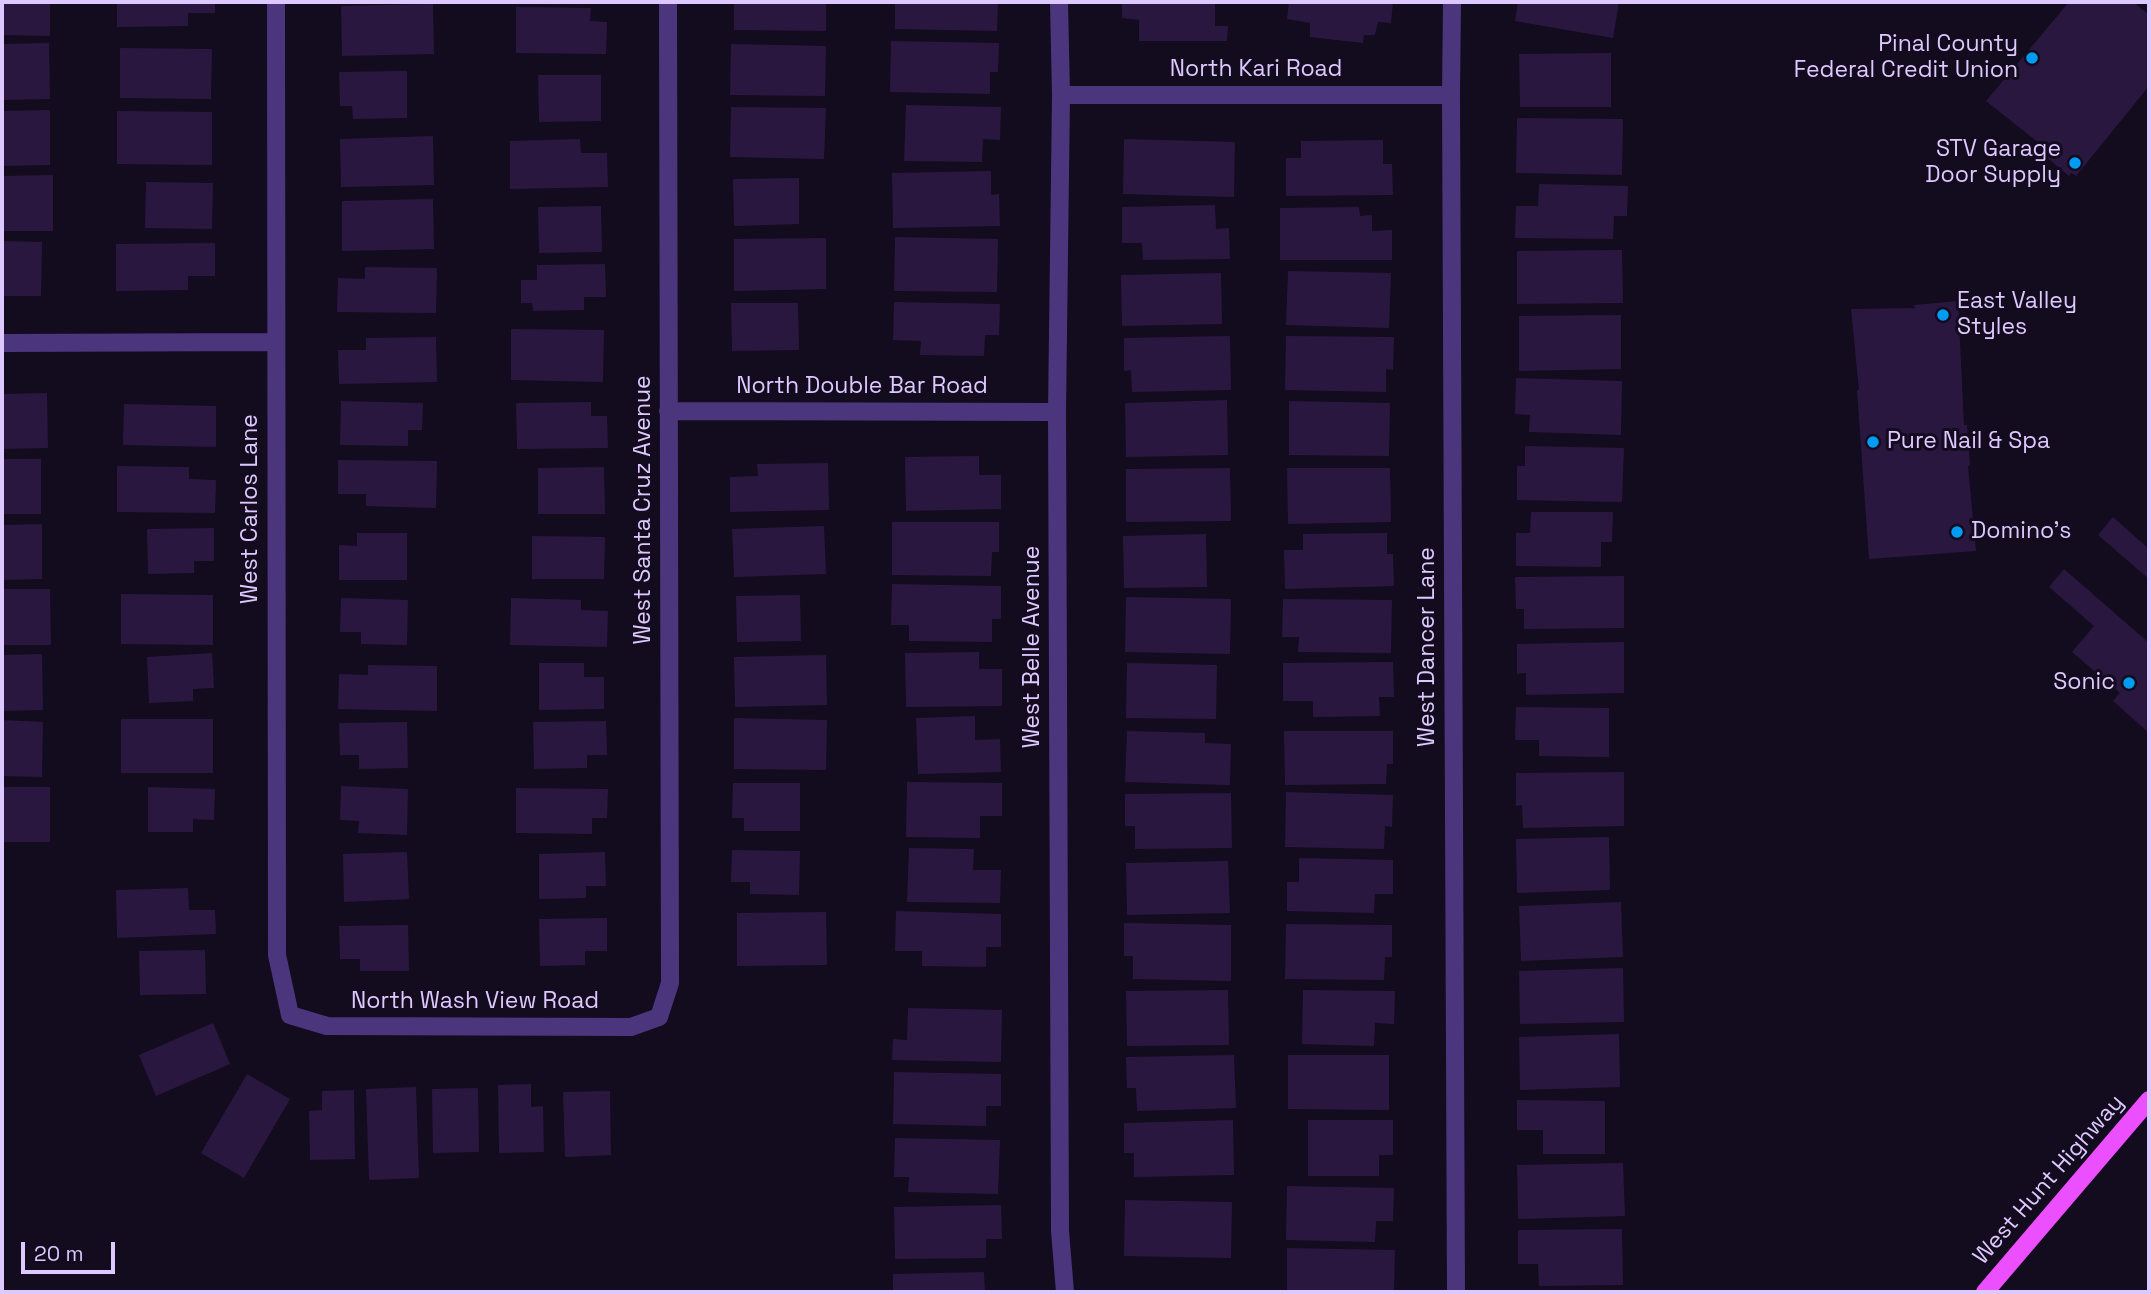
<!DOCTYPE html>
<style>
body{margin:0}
#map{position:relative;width:2151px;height:1294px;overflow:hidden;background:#130b1e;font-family:"Space Grotesk",sans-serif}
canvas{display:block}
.frame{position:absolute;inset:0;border:4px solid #ddc8ff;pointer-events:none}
.scale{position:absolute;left:21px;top:1242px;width:94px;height:32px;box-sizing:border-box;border:4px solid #ddc8ff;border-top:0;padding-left:9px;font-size:21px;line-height:24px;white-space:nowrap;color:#ddc8ff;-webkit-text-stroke:5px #130b1e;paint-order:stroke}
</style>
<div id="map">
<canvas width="2151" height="1294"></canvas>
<div class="frame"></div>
<div class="scale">20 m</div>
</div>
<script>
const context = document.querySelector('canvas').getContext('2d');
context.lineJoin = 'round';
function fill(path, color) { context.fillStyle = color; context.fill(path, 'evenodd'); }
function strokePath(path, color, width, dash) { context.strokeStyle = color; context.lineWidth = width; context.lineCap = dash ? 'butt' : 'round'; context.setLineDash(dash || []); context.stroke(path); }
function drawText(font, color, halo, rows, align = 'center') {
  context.font = font + ' "Space Grotesk",sans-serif'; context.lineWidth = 6; context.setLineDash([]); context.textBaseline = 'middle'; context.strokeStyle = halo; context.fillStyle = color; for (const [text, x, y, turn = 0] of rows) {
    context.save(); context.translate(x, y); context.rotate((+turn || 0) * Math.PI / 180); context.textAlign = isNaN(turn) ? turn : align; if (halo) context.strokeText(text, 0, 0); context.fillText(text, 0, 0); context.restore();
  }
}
fill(new Path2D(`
 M2,2h48v34l-48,-1z
 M117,2h98v11h-27v13l-71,1z
 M734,2h92v29l-92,-1z
 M895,2h103l-1,29 -102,-2z
 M1122,2h93v24h13l-1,15h-88v-21l-17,-2z
 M1289,2h104l-2,21 -13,-1 -3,13h-11l-1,8 -53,-6v-14l-23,-4z
 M1518,2h101l-6,36 -98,-17z
 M2069,2h64l16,13v71l-73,90 -5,-3 -2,3 -24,-20 4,-5 -63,-50z
 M433,4l1,50 -92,2 -1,-50z
 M516,7l75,1 -1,13 17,1 -1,32 -90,-1z
 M891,41l108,2 -1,29h-8v22l-100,-2z
 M49,43l1,56 -48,1v-56z
 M731,44l95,2 -1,50 -95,-1z
 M120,48l92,1 -1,50 -91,-1z
 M1611,53v54h-91l-1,-53z
 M407,71v47l-54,1 -1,-13h-12l-1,-34z
 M538,75h63v46l-62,1z
 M906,105l95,2 -1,33 -17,-1 -1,23 -78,-1z
 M731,107l95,1 -2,51 -94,-2z
 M50,110v55l-48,1v-55z
 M117,111l95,1v53l-95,-1z
 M1517,118l106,1 -1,56 -106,-2z
 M433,136l1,49 -93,2 -1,-48z
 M580,139l1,14h26l1,34 -98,2v-48z
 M1124,139l111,3 -1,55 -111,-3z
 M1383,140v24h9l1,31 -107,1v-38h15v-17z
 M991,171v24l8,-1 1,32 -107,2 -1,-55z
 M53,175v56h-51v-55z
 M799,178v46l-65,2 -1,-47z
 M146,182l67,1 -1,46 -67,-1z
 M1539,184l89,2 -1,30h-13l-1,23 -98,-1 1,-32h22z
 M433,199l1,50 -92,2v-50z
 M1215,205l1,24 13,-1 1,31 -87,1 -1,-17h-20v-36z
 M601,206l1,46 -63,1 -1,-46z
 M1359,207l1,9 12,-1v16l20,-1v30h-112v-52z
 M895,237l103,2 -1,53 -103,-1z
 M826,238v51l-92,2v-52z
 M2,241l40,1 -1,54h-39z
 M215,243v33h-27v14l-72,1v-47z
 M1622,250l1,53 -106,1v-53z
 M605,264l1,33h-22v13l-51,1 -1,-8h-11v-23h16v-15z
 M365,267l72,1 -1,45 -99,-1 1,-34 27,1z
 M1288,271l103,2 -2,55 -103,-3z
 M1221,273l1,51 -100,2 -1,-51z
 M1958,301l6,124h3l3,40 -2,1 8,85 -107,8 -12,-169h2l-8,-81 64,-1 -1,-3z
 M894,302l106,2 -1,31h-14l-1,21 -64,-1 1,-14 -28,-1z
 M731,303h67l1,47 -67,1z
 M1621,315v54l-102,2v-55z
 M511,329l93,1 -1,52 -92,-2z
 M1230,336l1,54 -99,2 -1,-22 -7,1v-33z
 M1286,336l108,1 -1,33 -7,-1v23l-101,-2z
 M436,337l1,45 -98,2 -1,-34h28v-12z
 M1516,378l106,3 -1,54 -92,-3 1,-17 -15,-1z
 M47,393l1,55 -46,1v-55z
 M1227,400l1,55 -102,2 -1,-54z
 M341,401l82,2 -1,27h-14v16l-68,-1z
 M1289,401l101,2 -1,53 -100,-1z
 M591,402v14h16l1,32 -91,1 -1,-46z
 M124,404l92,2v41l-93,-2z
 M1525,446l99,2 -2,54 -105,-2v-34h8z
 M979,456v19h22v34l-95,2 -1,-54z
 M2,459h39v55h-39z
 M338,460l99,1 -1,47 -70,-2v-12h-28z
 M828,463l1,47 -99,2v-35l28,-1 -1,-12z
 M117,466l72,1v12l27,1 -1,33 -98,-1z
 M604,467l1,47h-67v-46z
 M1230,468l1,53 -105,1v-53z
 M1287,468h103l1,54 -103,2z
 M1531,512h82l-1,30h-11v25l-85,-1v-33h14z
 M2113,517l36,32v30l-51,-44z
 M892,522h107v30h-7l-1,24 -99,-1z
 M42,524v55l-40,1v-55z
 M824,526l2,48 -92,3 -2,-48z
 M214,528v33h-20v12l-46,1 -1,-45z
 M357,533h50v47h-68v-35l18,1z
 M1387,533v21h6l1,32 -109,3 -1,-39h19v-16z
 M1206,534l1,53 -83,1 -1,-52z
 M532,536l73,1 -1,42h-72z
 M2064,569l85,74v90l-36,-32 7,-8 -48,-41 22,-26 -45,-39z
 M1624,576v52l-100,1v-20h-8l-1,-32z
 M892,584l109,2v33h-9v23l-83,-1v-16h-18z
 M2,589h48l1,56h-49z
 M121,594l92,1v50l-92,-1z
 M800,595l1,46 -64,1 -1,-46z
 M1126,597l105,2 -1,55 -105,-2z
 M341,598l67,2 -1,45 -46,-1v-12h-21z
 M511,598l70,2v10l27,1 -1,36 -97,-2z
 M1283,599l109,1 -1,53 -93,-1 1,-15h-17z
 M1624,642v51l-98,2v-22l-9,1v-30z
 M979,652v17h23v37l-96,1 -1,-54z
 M212,653l2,35 -21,1v12l-44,2 -2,-46z
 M42,654l1,56 -41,1v-56z
 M826,655l1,50 -92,2 -1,-50z
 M1393,662l1,35h-15l1,19 -67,1v-16h-30v-38z
 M539,663h45v14h20v32l-65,1z
 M1127,663l90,2 -1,54 -90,-1z
 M368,665l69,1v45l-99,-2 1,-35 29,1z
 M1516,707l93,1v49l-70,-1v-16h-24z
 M975,716v24l25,-1 1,33 -83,2 -2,-56z
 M734,718l93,2 -1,50 -92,-1z
 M121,719h92v54h-92z
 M2,720l41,2 -1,55 -40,-1z
 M606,721l1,34h-20v13l-53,1 -1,-47z
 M407,722l1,46 -49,1v-14h-19l-1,-32z
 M1127,731l78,2v10l26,1 -1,41 -105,-3z
 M1284,731h109v33h-6l-1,20 -101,1z
 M1624,772v54l-101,2 -1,-23 -6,1v-33z
 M907,782l95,1v33h-22v22l-74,-1z
 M733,783h67v48h-56v-13h-12z
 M341,786l67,3 -1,46 -49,-2 1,-12 -19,-1z
 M2,787h48v55h-48z
 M148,787l67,2 -1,31 -21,-1v13h-45z
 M516,788l92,1 -1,29h-15v16l-76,-1z
 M1286,792l107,3 -1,32 -7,-1 -1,23 -99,-2z
 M1231,793l1,55 -97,1v-23h-10v-32z
 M1609,837l1,53 -93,3 -1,-54z
 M909,848l65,1 -1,21h28l-1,33 -93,-1z
 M732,850l68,1 -1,44 -49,-1v-12h-19z
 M407,852l2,47 -65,3 -1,-48z
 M605,852l1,34h-20v12l-47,1v-45z
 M1299,858l94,2v34h-18l-1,19 -87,-2v-29h12z
 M1228,861l2,52 -103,2 -1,-52z
 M188,888l1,22h26l1,24 -99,4 -1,-48z
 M1621,902l2,55 -102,4 -2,-55z
 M896,911l105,3v33h-15v20l-64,-1v-15h-27z
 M826,912l1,53 -90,1v-53z
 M607,918v33h-22v14l-45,1 -1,-47z
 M1124,923l107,2v56l-98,-2v-23h-9z
 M1286,924l106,1v32h-7l-1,23 -99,-1z
 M408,925l1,46h-49v-12h-20l-1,-33z
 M205,950l1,44 -66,1 -1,-44z
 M1623,968l1,54 -104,2 -1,-53z
 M1228,990l1,55 -102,1 -1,-55z
 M1303,990l92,1 -1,33 -19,-1 -1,23 -72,-2z
 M908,1008l94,2 -1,52 -109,-2 1,-21 14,1z
 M213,1023l17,41 -74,32 -17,-41z
 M1619,1034l1,53 -100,3 -1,-53z
 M1234,1055l2,53 -99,3 -1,-23h-9l-1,-31z
 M1288,1055h101v55l-101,-1z
 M894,1072l107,2v32h-15v20l-93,-2z
 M247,1074l43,25 -46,79 -43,-25z
 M531,1084v23l12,-1 1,46 -45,1 -1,-68z
 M416,1087l3,91 -50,2 -3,-91z
 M478,1088l1,64 -46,1 -1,-64z
 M354,1090l1,69 -45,1 -1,-49 13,-1v-19z
 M610,1091l1,64 -46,2 -2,-65z
 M1517,1100l88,1v53h-62v-24h-26z
 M1233,1120l1,55 -100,2v-24h-10v-30z
 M1308,1120h85v35h-14v21h-71z
 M895,1138l105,2 -2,54 -90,-2 1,-15h-15z
 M1623,1163l2,53 -107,3 -1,-54z
 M1287,1186l107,2 -1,33h-17l-1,21 -89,-2z
 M1125,1200l107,2 -1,56 -107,-2z
 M1001,1205l1,34h-16v19l-91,1 -1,-52z
 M1622,1229l1,56 -84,1 -1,-22h-20v-34z
 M1287,1248l108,2 -1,42 -107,-2z
 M984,1272l1,20h-92v-18z`), '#2a173f');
strokePath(new Path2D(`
 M276,2l1,953 13,60 37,11 304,1 28,-10 11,-34 -2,-981
 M1059,2l2,93 -4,317 3,819 5,61
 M1452,2l-1,93 5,1197
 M1061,95h390
 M2,343l274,-1
 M668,411l389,1`), '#4b367d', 18);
strokePath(new Path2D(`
 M1985,1292l164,-192`), '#eb4fff', 18);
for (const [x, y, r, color] of [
 [2032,58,7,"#009cf3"],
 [2075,163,7,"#009cf3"],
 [1943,315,7,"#009cf3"],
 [1873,442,7,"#009cf3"],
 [1957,532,7,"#009cf3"],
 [2129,683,7,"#009cf3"]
]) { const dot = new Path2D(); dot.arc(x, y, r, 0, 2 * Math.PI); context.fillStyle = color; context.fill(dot); strokePath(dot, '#130b1e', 2.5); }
drawText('23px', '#ddc8ff', '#130b1e', [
 ["Pinal County",2018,45],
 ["Federal Credit Union",2018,71],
 ["STV Garage",2061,150],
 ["Door Supply",2061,176],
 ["East Valley",1957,302,"left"],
 ["Styles",1957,328,"left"],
 ["Pure Nail & Spa",1887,442,"left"],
 ["Domino's",1971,532,"left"],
 ["Sonic",2115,683]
], 'right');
drawText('23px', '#ddc8ff', '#130b1e', [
 ["North Kari Road",1256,70],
 ["North Double Bar Road",862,387],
 ["West Carlos Lane",251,509,-90],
 ["West Santa Cruz Avenue",644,510,-90],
 ["West Belle Avenue",1033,647,-90],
 ["West Dancer Lane",1428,647,-90],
 ["North Wash View Road",475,1002],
 ["West Hunt Highway",2049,1180,-49]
]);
</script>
